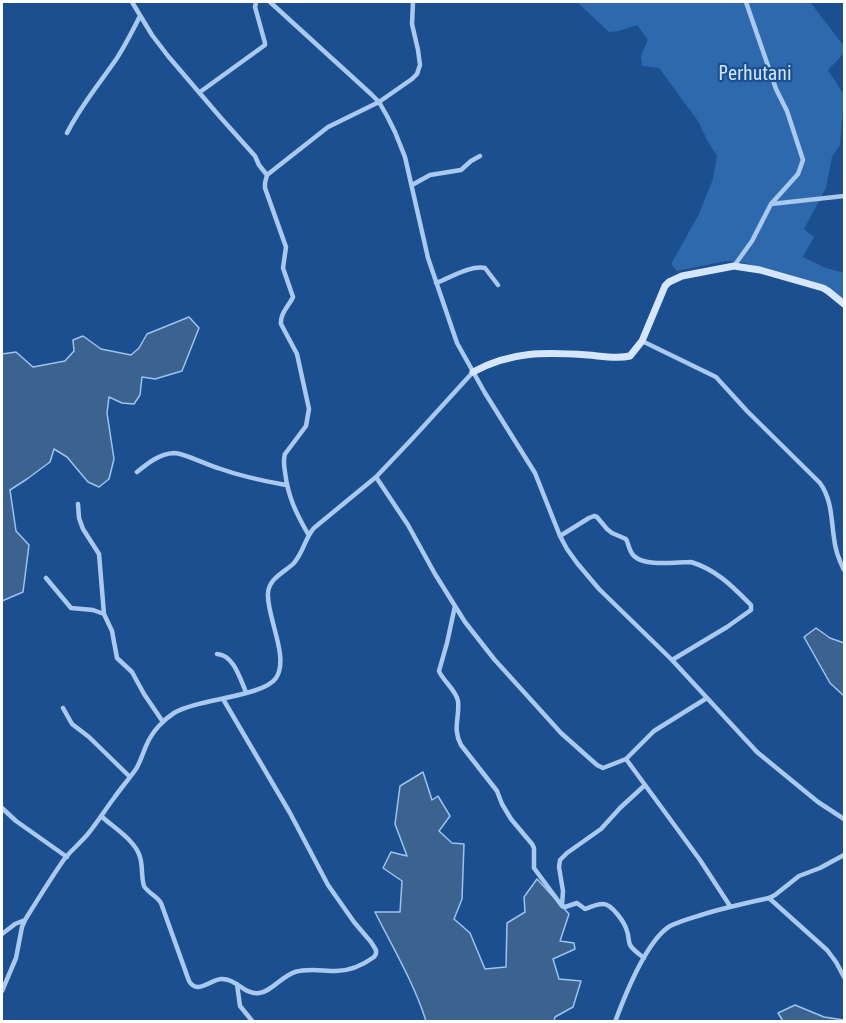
<!DOCTYPE html>
<style>
body{margin:0}
#map{position:relative;width:846px;height:1023px;overflow:hidden;background:#1b4f8f;font-family:"Asap Condensed",sans-serif}
canvas{display:block}
.frame{position:absolute;inset:0;border:3px solid #fff;pointer-events:none}
</style>
<div id="map">
<canvas width="846" height="1023"></canvas>
<div class="frame"></div>
</div>
<script>
const context = document.querySelector('canvas').getContext('2d');
context.lineJoin = 'round';
function fill(path, color) { context.fillStyle = color; context.fill(path, 'evenodd'); }
function strokePath(path, color, width, dash) { context.strokeStyle = color; context.lineWidth = width; context.lineCap = dash ? 'butt' : 'round'; context.setLineDash(dash || []); context.stroke(path); }
function drawText(font, color, halo, rows, align = 'center') {
  context.font = font + ' "Asap Condensed",sans-serif'; context.lineWidth = 4.5; context.setLineDash([]); context.textBaseline = 'middle'; context.strokeStyle = halo; context.fillStyle = color; for (const [text, x, y, turn = 0] of rows) {
    context.save(); context.translate(x, y); context.rotate((+turn || 0) * Math.PI / 180); context.textAlign = isNaN(turn) ? turn : align; if (halo) context.strokeText(text, 0, 0); context.fillText(text, 0, 0); context.restore();
  }
}
fill(new Path2D(`
 M577,2h233l34,44v7l-16,17 16,25 -4,50 -8,12 -6,31 -22,41 10,8 -11,20 23,11 18,5v28l-14,-12 -89,-27 -15,-1 -49,10 -6,-7 28,-50 14,-35 4,-23 -10,-16 -9,-19 -39,-53 -17,-2 -1,-10 7,-16 -11,-15 -18,6 -10,1z`), '#2e69ad');
const water = new Path2D(`
 M189,317l10,11 -17,43 -27,8 -13,-2 -2,18 -6,9 -12,-1 -13,-6 -2,16 7,46 -5,20 -10,8 -11,-5 -21,-25 -13,-8 -4,13 -23,17 -17,11 6,41 13,14 -6,47 -21,9v-247l14,-2 17,15 32,-6 9,-10 -1,-11 10,-4 18,13 30,6 8,-7 8,-14z
 M816,628l14,10 14,5v53l-14,-13 -26,-46z
 M423,772l9,28 6,-4 12,20 -11,15 13,12 12,1 -2,55 -8,20 16,14 15,36 21,-2 1,-44 18,-11 -1,-15 13,-18 32,35 -9,27 14,2 1,6 -22,10 6,20 22,2 -8,26 -18,10 -1,4h-128c-12,-38 -33,-73 -51,-109h25l2,-31 -19,-13 8,-16 16,4 -12,-32 5,-38z
 M795,1005l29,12 20,3v1h-61l-5,-8z`);
fill(water, '#3c6290');
strokePath(water, '#9cc4f0', 1.5);
strokePath(new Path2D(`
 M132,2l20,33 16,21 53,62 34,38 4,9 8,10
 M270,2l101,92 8,8 8,14 8,16 10,25 23,101 29,85 28,50 50,80 25,63 7,13 10,14 22,26 73,71 85,92 61,50 26,17
 M200,92l65,-47v-2l-10,-36 1,-5
 M67,133c14,-28 33,-50 50,-75 9,-14 16,-28 23,-42
 M412,185l18,-10 31,-5 10,-9 9,-5
 M771,204l73,-8
 M734,266l18,-25 19,-37 27,-30 5,-14 -16,-49 -11,-22 -30,-87
 M436,283c14,-5 34,-18 49,-15l13,17
 M642,341l74,36 31,34 73,72c12,17 11,35 14,55 1,11 5,22 10,32
 M137,472c11,-9 22,-18 37,-19 10,0 33,12 44,15 22,8 45,13 68,17
 M376,477l32,48 27,49 30,48 29,37 67,74 36,32 6,3 23,-9 28,-28 53,-33
 M78,504l1,14 4,11 16,25 5,60 8,17 5,27 15,14 12,22 19,28
 M308,534c-12,-21 -20,-37 -23,-62 -1,-6 -2,-12 0,-18l21,-28 3,-17 -12,-55 -16,-30c-1,-11 8,-18 12,-27l-10,-29 3,-21 -21,-59v-5l2,-8 61,-48 51,-25 33,-23 5,-5 3,-9 -2,-15 -6,-26 1,-22
 M560,536l29,-18 5,-2 3,1 10,12 5,4 14,6c3,6 3,12 8,17 12,11 41,6 57,6 26,8 42,25 60,43v5l-24,17 -55,33
 M46,578l25,30 22,2 11,4
 M455,606l-8,37 -8,28c4,10 17,19 19,30 2,16 -6,27 3,44l36,46 5,13 9,15 21,25 2,4v20l28,38 3,1 12,-4 8,6c5,-2 12,-5 18,-5 9,0 22,19 24,27 2,5 1,9 3,14 3,5 9,9 14,13
 M217,654c17,1 23,25 29,38
 M63,708l9,16 17,13 41,40
 M626,759l74,101 30,46
 M2,808l14,13 51,36
 M101,816c13,12 34,24 39,41 3,9 1,20 4,29 4,7 13,10 17,17l28,78c8,14 21,-1 32,-2 15,-1 23,16 38,14 12,-1 23,-17 36,-21 13,-4 27,-1 41,-1 14,0 27,-6 38,-14l2,-3v-4l-5,-8 -17,-20 -26,-37 -38,-72 -67,-114
 M769,898l58,52 9,12 8,15
 M562,905l1,-14 -4,-24 1,-7 7,-7 34,-24 19,-21 25,-23
 M2,934l13,-10 10,-4
 M237,984l3,22 13,16
 M2,991l14,-33 6,-31 3,-7c13,-21 26,-42 40,-62 7,-8 15,-15 22,-23 10,-12 18,-25 27,-37 7,-10 15,-19 22,-29 5,-8 7,-17 11,-25 5,-12 16,-24 27,-31 22,-14 89,-16 102,-35 14,-20 -10,-63 -8,-85 1,-15 17,-21 26,-30 10,-12 11,-25 20,-35l62,-51 36,-38 61,-67
 M615,1022c10,-27 31,-81 55,-96 10,-5 21,-8 31,-11 22,-7 45,-12 68,-17l6,-3 24,-19 21,-8 24,-13`), '#a9c9ee', 4.5);
strokePath(new Path2D(`
 M473,372c38,-21 73,-20 115,-17 13,1 29,4 42,1l12,-15 23,-55 4,-4 13,-6 52,-10 26,4 63,18 5,3 16,13`), '#d6e6fa', 7);
drawText('20px', '#cfe3fa', '#1b4f8f', [
 ["Perhutani",755,74]
]);
</script>
